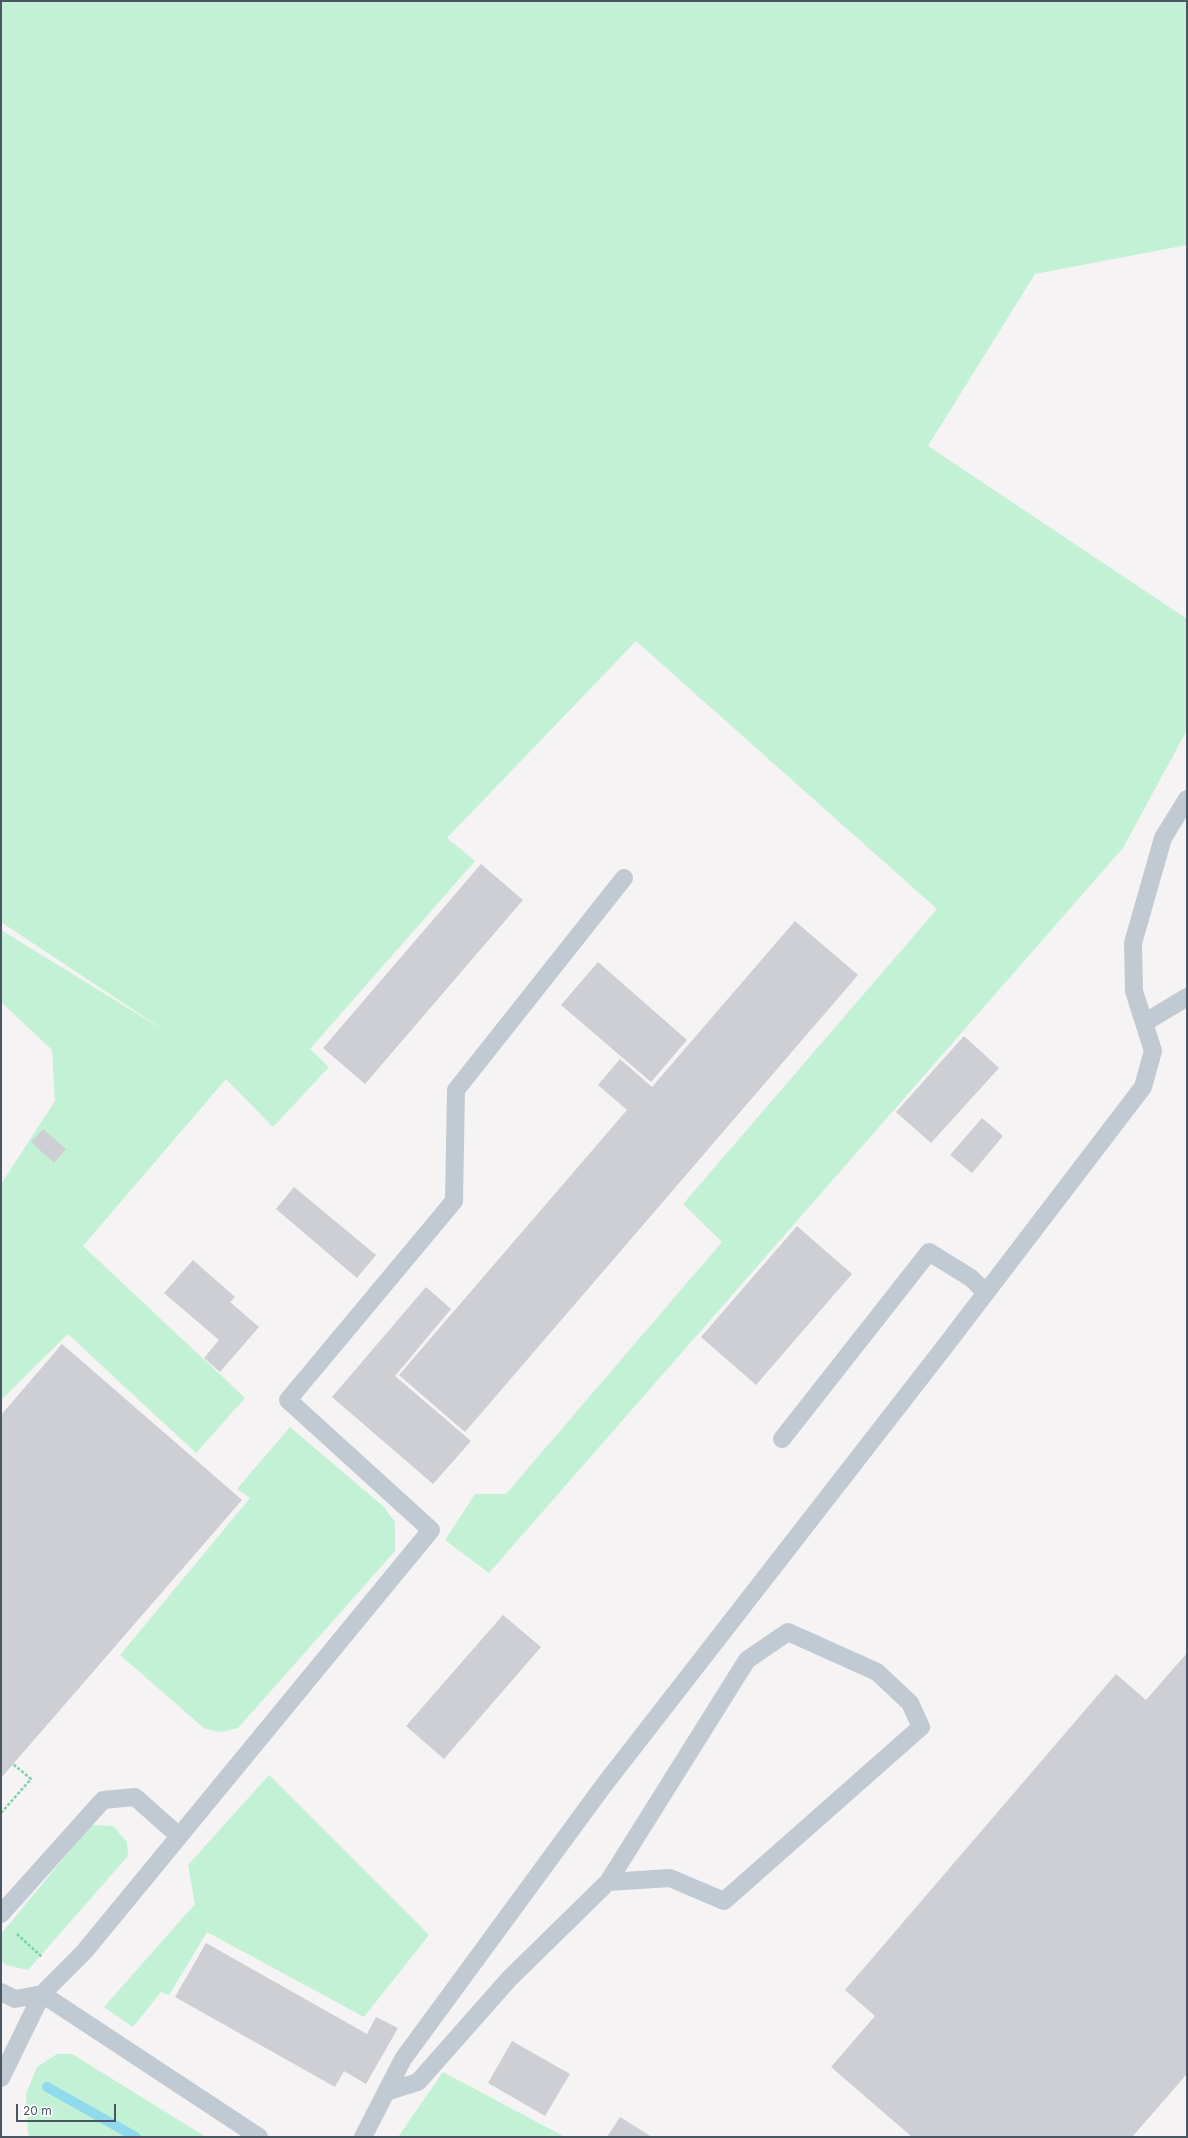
<!DOCTYPE html>
<style>
body{margin:0}
#map{position:relative;width:1188px;height:2138px;overflow:hidden;background:#f5f3f3;font-family:Inter,sans-serif}
canvas{display:block}
.frame{position:absolute;inset:0;border:2px solid #4a5661;pointer-events:none}
.scale{position:absolute;left:16px;top:2104px;width:100px;height:18px;box-sizing:border-box;border:2px solid #4a5661;border-top:0;padding-left:5px;font-size:12px;line-height:14px;white-space:nowrap;color:#4a5661;-webkit-text-stroke:3px #fff;paint-order:stroke}
</style>
<div id="map">
<canvas width="1188" height="2138"></canvas>
<div class="frame"></div>
<div class="scale">20 m</div>
</div>
<script>
const context = document.querySelector('canvas').getContext('2d');
context.lineJoin = 'round';
function fill(path, color) { context.fillStyle = color; context.fill(path, 'evenodd'); }
function strokePath(path, color, width, dash) { context.strokeStyle = color; context.lineWidth = width; context.lineCap = dash ? 'butt' : 'round'; context.setLineDash(dash || []); context.stroke(path); }
fill(new Path2D(`
 M1,1h1186v244l-152,29 -107,172 259,173v111l-64,118 -634,725 -44,-33 30,-46h31l216,-252 -39,-38 254,-295 -301,-268 -189,197 28,23 -165,188 19,18 -56,60 -47,-48 -143,167 162,152 -49,55 -128,-119 -67,66v-216l54,-83 -3,-51 -51,-48v-72l169,104 -169,-112z
 M290,1427l94,80 11,15v29l-157,177 -17,4 -16,-3 -85,-74 130,-157 -13,-9z
 M269,1775l160,160 -65,82 -157,-85 -38,63 -8,-3 -28,35 -29,-20 91,-103 -7,-39z
 M91,1825l22,1 14,16 1,14 -100,114 -22,-5 -5,-5v-26z
 M57,2054h15l134,83h-176l-2,-4 -2,-39 11,-27z
 M443,2072l122,65h-167z`), '#c3f1d5');
strokePath(new Path2D(`
 M47,2087l89,50`), '#90daee', 10);
fill(new Path2D(`
 M481,864l42,36 -158,184 -42,-36z
 M795,921l63,54 -393,457 -66,-57 228,-265 -29,-25 22,-26 32,28z
 M598,962l89,78 -36,42 -90,-77z
 M964,1036l35,32 -68,75 -35,-31z
 M982,1118l21,18 -31,37 -22,-18z
 M43,1129l23,20 -12,14 -23,-21z
 M294,1187l82,68 -19,23 -81,-69z
 M797,1226l55,48 -96,111 -55,-48z
 M193,1260l42,37 -5,5 29,25 -39,45 -16,-14 15,-18 -55,-47z
 M426,1287l25,22 -56,67 76,65 -38,43 -101,-87z
 M62,1344l180,156 -241,278v-363z
 M503,1615l38,32 -97,112 -38,-33z
 M1187,1653v421l-55,63h-220l-81,-70 44,-51 -30,-26 271,-316 30,26z
 M206,1943l161,91 9,-17 22,11 -32,56 -22,-13 -9,16 -160,-90z
 M512,2041l58,33 -25,42 -57,-33z
 M620,2117l32,20h-45z`), '#cdcfd5');
strokePath(new Path2D(`
 M1,1813l30,-34 -18,-15
 M17,1934l25,23`), '#7ad0a6', 2.5, [3, 2]);
strokePath(new Path2D(`
 M1144,1023l43,-26
 M782,1439l147,-187 42,26 15,15
 M1,1914l102,-114 32,-3 44,39
 M1,1992l14,7 27,-5 42,-42 347,-422 -143,-130 166,-199 2,-111 168,-212
 M1,2078l41,-84 217,143
 M386,2092l32,-10 91,-103 99,-97 62,-4 54,23 197,-174 -11,-24 -33,-31 -89,-40 -41,28 -139,222
 M363,2137l40,-78 201,-274 342,-440 197,-258 10,-36 -19,-60 -1,-48 30,-105 24,-39`), '#c1cad2', 18);
</script>
